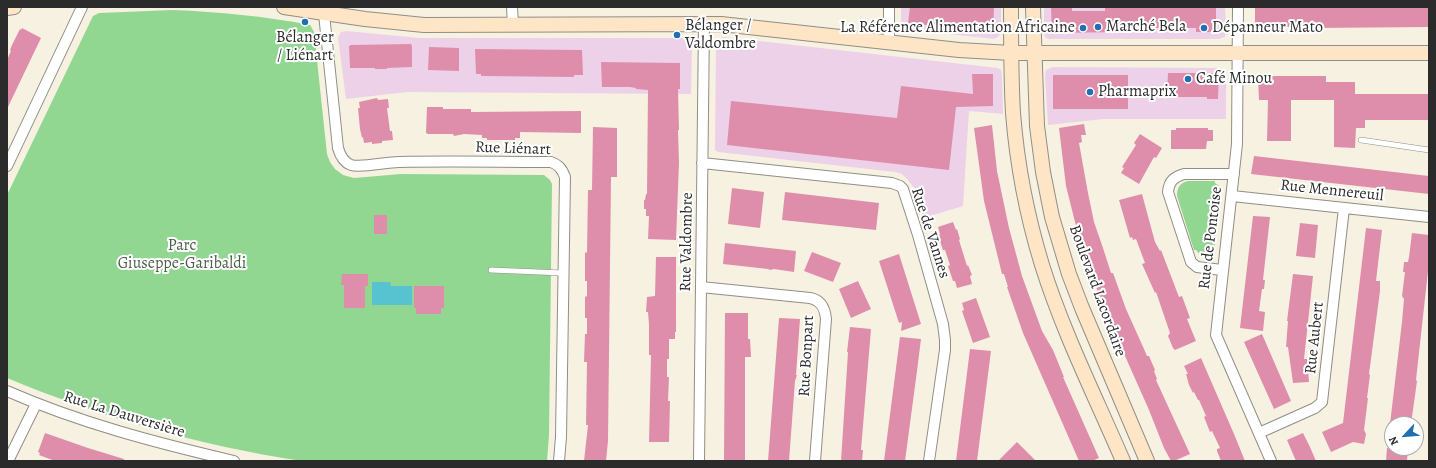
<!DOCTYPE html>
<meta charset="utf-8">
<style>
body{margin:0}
#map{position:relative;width:1436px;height:468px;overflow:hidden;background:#f7f1e2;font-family:Alegreya,serif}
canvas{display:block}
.frame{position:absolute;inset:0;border:8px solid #2b2b2b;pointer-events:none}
.north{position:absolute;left:1384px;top:416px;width:40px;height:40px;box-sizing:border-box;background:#fff;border:1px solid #aaa;border-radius:50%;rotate:244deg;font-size:11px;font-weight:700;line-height:16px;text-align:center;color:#2b2b2b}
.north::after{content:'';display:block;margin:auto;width:14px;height:18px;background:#1f6fb2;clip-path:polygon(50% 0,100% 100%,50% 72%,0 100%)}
</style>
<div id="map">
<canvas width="1436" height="468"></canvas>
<div class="frame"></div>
<div class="north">N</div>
</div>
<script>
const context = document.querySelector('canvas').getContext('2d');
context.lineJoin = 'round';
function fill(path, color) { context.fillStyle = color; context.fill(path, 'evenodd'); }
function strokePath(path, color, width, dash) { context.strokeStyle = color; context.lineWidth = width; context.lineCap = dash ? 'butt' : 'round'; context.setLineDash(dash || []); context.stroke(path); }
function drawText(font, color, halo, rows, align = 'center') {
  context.font = font + ' Alegreya,serif'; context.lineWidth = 4; context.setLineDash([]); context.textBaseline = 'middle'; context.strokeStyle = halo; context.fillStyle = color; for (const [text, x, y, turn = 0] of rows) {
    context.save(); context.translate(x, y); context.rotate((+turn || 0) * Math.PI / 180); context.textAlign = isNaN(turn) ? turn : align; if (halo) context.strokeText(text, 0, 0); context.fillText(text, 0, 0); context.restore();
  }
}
fill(new Path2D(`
 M901,7h100v26l-3,4 -4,2 -90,-10 -2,-1 -1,-4z
 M1044,7h181l1,26 -1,4 -6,2h-170l-3,-1 -2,-4z
 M346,31l74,7h266l4,3 2,5 -1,48 -284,-2 -61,7 -8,-61 3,-6z
 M723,37l275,31 3,2 1,5 1,39 -34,-3 -6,95 -40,12 -8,-29 -8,-10 -5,-5 -7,-2 -177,-20 -3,-2v-3l1,-104z
 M1053,67l167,1 3,1 3,5v45h-122l-56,6 -3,-50 1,-5z`), '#ecd1e9');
fill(new Path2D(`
 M173,10c46,2 91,6 137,15l4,7 13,122 3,8 5,7 8,6 11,3 47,-4 143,1 6,5 2,4 -3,251 -2,26h-245c-101,-15 -201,-44 -295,-83v-183l86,-179 6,-3z
 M1188,181h27v2l6,4 -7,64c-2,5 -7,7 -13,5l-5,-6h-2l-17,-54c0,-9 3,-13 11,-15z`), '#91d791');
fill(new Path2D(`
 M372,282h18l1,4h21v19h-40z`), '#57c3d0');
fill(new Path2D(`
 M910,7h84l-1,24 -19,-1 -66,-7z
 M1051,7h21v4h33v-4h111v25h-20v-4h-74v4l-70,1z
 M1255,7h174v20l-116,1v-2l-58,2z
 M22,28l19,10 -34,71v-49l4,-9 -1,-1 2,-5 8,-16 1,1z
 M411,44l1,2v21l-25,1v1h-12v-1h-25l-1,-22 2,-1z
 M429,47l30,1v23l-31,-1z
 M475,49l107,1 1,25h-9v2l-93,-1v-2h-5z
 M601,62l79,1v26h-2l1,41h-1l1,33 -3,77 -28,-1 1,-23h-3v-7h-2v-9h1l1,-6h1l1,-104 -12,-1v-1l-6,-1h-28z
 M1168,73h49l2,1 -1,25h-11v-2h-39v-2h-1z
 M972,74h21v32l-37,1 -7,63 -222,-25 4,-44 166,17 4,-32 72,8z
 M1053,75h75v34h-75z
 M1258,76h68v6h29v12h74v26h-64v8h-9l-1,20 -21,-1v-47h-43v41h-24l1,-41h-9z
 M377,98l1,2 10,-1 1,9h-2l3,23h2l1,9 -11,1v2l-10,1v-2l-8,1 -1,-6 -1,1 -2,-9 -2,-21h2l-1,-6z
 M427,107h16v2h28v3l110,-1v22l-61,-1v6h-5v2h-28v-2h-5v-3l-18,-1 -10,2 -1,-2h-25l-2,-1z
 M1084,124l2,11h-5l1,7 -3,1 9,50 6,29 9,26 8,25h2l13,36 18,40 3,7h2l6,14 -1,1 3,8 -1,1 34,74 -16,7h-3l-7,-13 -15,-38 -40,-90 1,-1 -11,-23 -8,-26 -1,1 -4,-17 -7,-16 -13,-52 -7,-58z
 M992,125l5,46 12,57 13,48 20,55 11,19 11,27h-1l36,81 -7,3h-13l-56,-128 -16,-46h1l-4,-13h-2l-18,-73 -10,-73z
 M593,127l24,1v49h-6l-3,264 -2,20h-22l4,-36h-2l1,-63h-3l1,-28h2v-16h-2v-21l2,-1v-15h-2v-29l2,1 1,-63h4z
 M1176,128h32v2h5v11h-6l-1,8h-35v-19h5z
 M1140,134l22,14 -6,10 -2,-1 -15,27 -18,-11 3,-5 -2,-1 14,-22 -2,-2z
 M1254,156l175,20v18l-178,-20z
 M732,188l32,4 -4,36 -32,-4z
 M785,192l94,11 -3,27 -94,-10z
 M1142,194l13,48 5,9 1,-1 18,47 3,-1 8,22 -3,1 9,22 -21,9 -2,-2 -5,-12 2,-3 -14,-41 -1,1 -13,-29 3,-1 -9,-24 -3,1 -1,-3 -2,1 -11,-38z
 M374,215h13v19h-13z
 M1253,216l17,1 -7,63h2l-1,9h-2l-3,22 6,1 -2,19 -23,-3z
 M953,222l3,8 1,-1 3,10 -1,1 8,26 1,-1 4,10 -2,1 2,8 -15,4 -2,-7h-2l-5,-15 2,-1 -5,-15h-2l-5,-15 2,-1 -2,-7z
 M1300,223l18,2 -3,33 -19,-2z
 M1366,228l16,2 -6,51h4v10l-11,83 1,1 -3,23h1l-4,32 2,4 -2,10 -11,-2 -22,10 -9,-20 21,-9z
 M1412,233l17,2v27l-13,118 1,1 -6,43h-21l12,-102 2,-23 -2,-3 3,-24h-2l1,-10h4l1,-5z
 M725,243l71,8 -2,21 -20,-3 -4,1 -2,-1 -45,-5z
 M812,252l29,11 -8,19 -29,-11z
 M899,254l22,70 -20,7 1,-9 -3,1 -20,-62z
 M656,257h20v75h-1v7h-6v20h-2v18h2l-1,24h2l-1,41h-20l2,-87h-2v-30l-1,-13h-2l1,-15 8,-1z
 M342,274h26v12h-3v22h-21v-23h-3z
 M1293,274l20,2 -9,83h3l2,23 -16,1 -5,-36h-2l2,-26h-1z
 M858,281l13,28 -20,9 -12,-29z
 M414,286h30v22h-3v6h-25v-6h-2z
 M976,298l14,39 -17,6 -11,-32 2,-1 -2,-7z
 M725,313h23v26h2l1,18h-6v104h-21z
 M779,318l21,1 -4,56h1l-2,6 -6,80h-21z
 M850,327l21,2 -10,121h2l-1,11h-21l7,-109h-1z
 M1262,334l29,67 -17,8 -30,-67z
 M900,337l21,2 -4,32 -12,90h-21z
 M970,349l21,2 -14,110h-21z
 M1201,358l33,76 11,27h-24l-4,-10v-2l3,-1 -8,-17 -2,1 -6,-15 2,-1 -7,-16h-1l-4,-8 -1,1 -4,-8 -3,-11h2l-4,-8z
 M45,433l43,15 36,11v2h-69l-16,-6 1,-2 -2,-1z
 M1303,433l7,14 6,14h-20l-9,-21z
 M1017,442l19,19h-38z
 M1387,448h21l-1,13h-21z`), '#de8eaa');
const lane = new Path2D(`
 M1361,140l68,10
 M491,270l72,3`);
const street = new Path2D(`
 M512,7l1,18
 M889,7v34
 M1238,7l-1,137 -21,191 55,126
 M324,14l14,134c2,7 5,14 13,17 11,3 35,-3 48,-3 51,-1 102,0 152,0 8,3 11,7 14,15l-4,260 -2,24
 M702,163l190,20 8,3 3,3 15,46 25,89 2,16v10l-16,111
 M7,166l75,-159
 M1232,196l197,21
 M1222,270l-25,-3 -6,-5 -23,-70c1,-11 6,-15 16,-18h50
 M701,287l109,11c11,2 15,10 16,21l-11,142
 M7,391c73,32 150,52 227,70
 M1259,433l56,-25 7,-6 22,-194
 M8,461l28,-57
 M699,461l5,-438`);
const secondary = new Path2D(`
 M284,7l81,12 59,6 297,-1 238,26 52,3h418
 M1011,7c0,35 0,71 2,106 4,51 14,103 29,152 21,67 53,131 81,196
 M1033,7l4,119 6,46 9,45 17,57 13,34 65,153
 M7,8l7,-1`);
strokePath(lane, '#918e86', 6);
strokePath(street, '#918e86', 12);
strokePath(secondary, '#918e86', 16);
strokePath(lane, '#fff', 5);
strokePath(street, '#fff', 10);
strokePath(secondary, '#fde5c5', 14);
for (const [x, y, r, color] of [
 [305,22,4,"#1f6fb2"],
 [1098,27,4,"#1f6fb2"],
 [1083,28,4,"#1f6fb2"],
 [1204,28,4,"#1f6fb2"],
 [677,35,4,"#1f6fb2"],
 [1188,79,4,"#1f6fb2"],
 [1090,92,4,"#1f6fb2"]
]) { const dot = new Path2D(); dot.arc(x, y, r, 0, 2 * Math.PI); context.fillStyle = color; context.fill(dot); strokePath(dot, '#fff', 1.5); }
drawText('16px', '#2b2b2b', '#fff', [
 ["Bélanger /",685,26],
 ["Valdombre",685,44],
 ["Marché Bela",1106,27],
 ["La Référence Alimentation Africaine",1075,28,"right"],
 ["Dépanneur Mato",1212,28],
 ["Bélanger",305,38,"center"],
 ["/ Liénart",305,56,"center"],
 ["Café Minou",1196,79],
 ["Pharmaprix",1098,92]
], 'left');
drawText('16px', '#2b2b2b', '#fff', [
 ["Rue Liénart",513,149,2],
 ["Rue Mennereuil",1332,191,6],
 ["Rue de Vannes",930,233,72],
 ["Rue de Pontoise",1211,238,-83],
 ["Rue Valdombre",687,242,-89],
 ["Boulevard Lacordaire",1097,291,70],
 ["Rue Aubert",1315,338,-84],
 ["Rue Bonpart",807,356,-87],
 ["Rue La Dauversière",124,415,17]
]);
drawText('16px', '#4a5f4a', '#fff', [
 ["Parc",182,246],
 ["Giuseppe-Garibaldi",182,264]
]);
</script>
